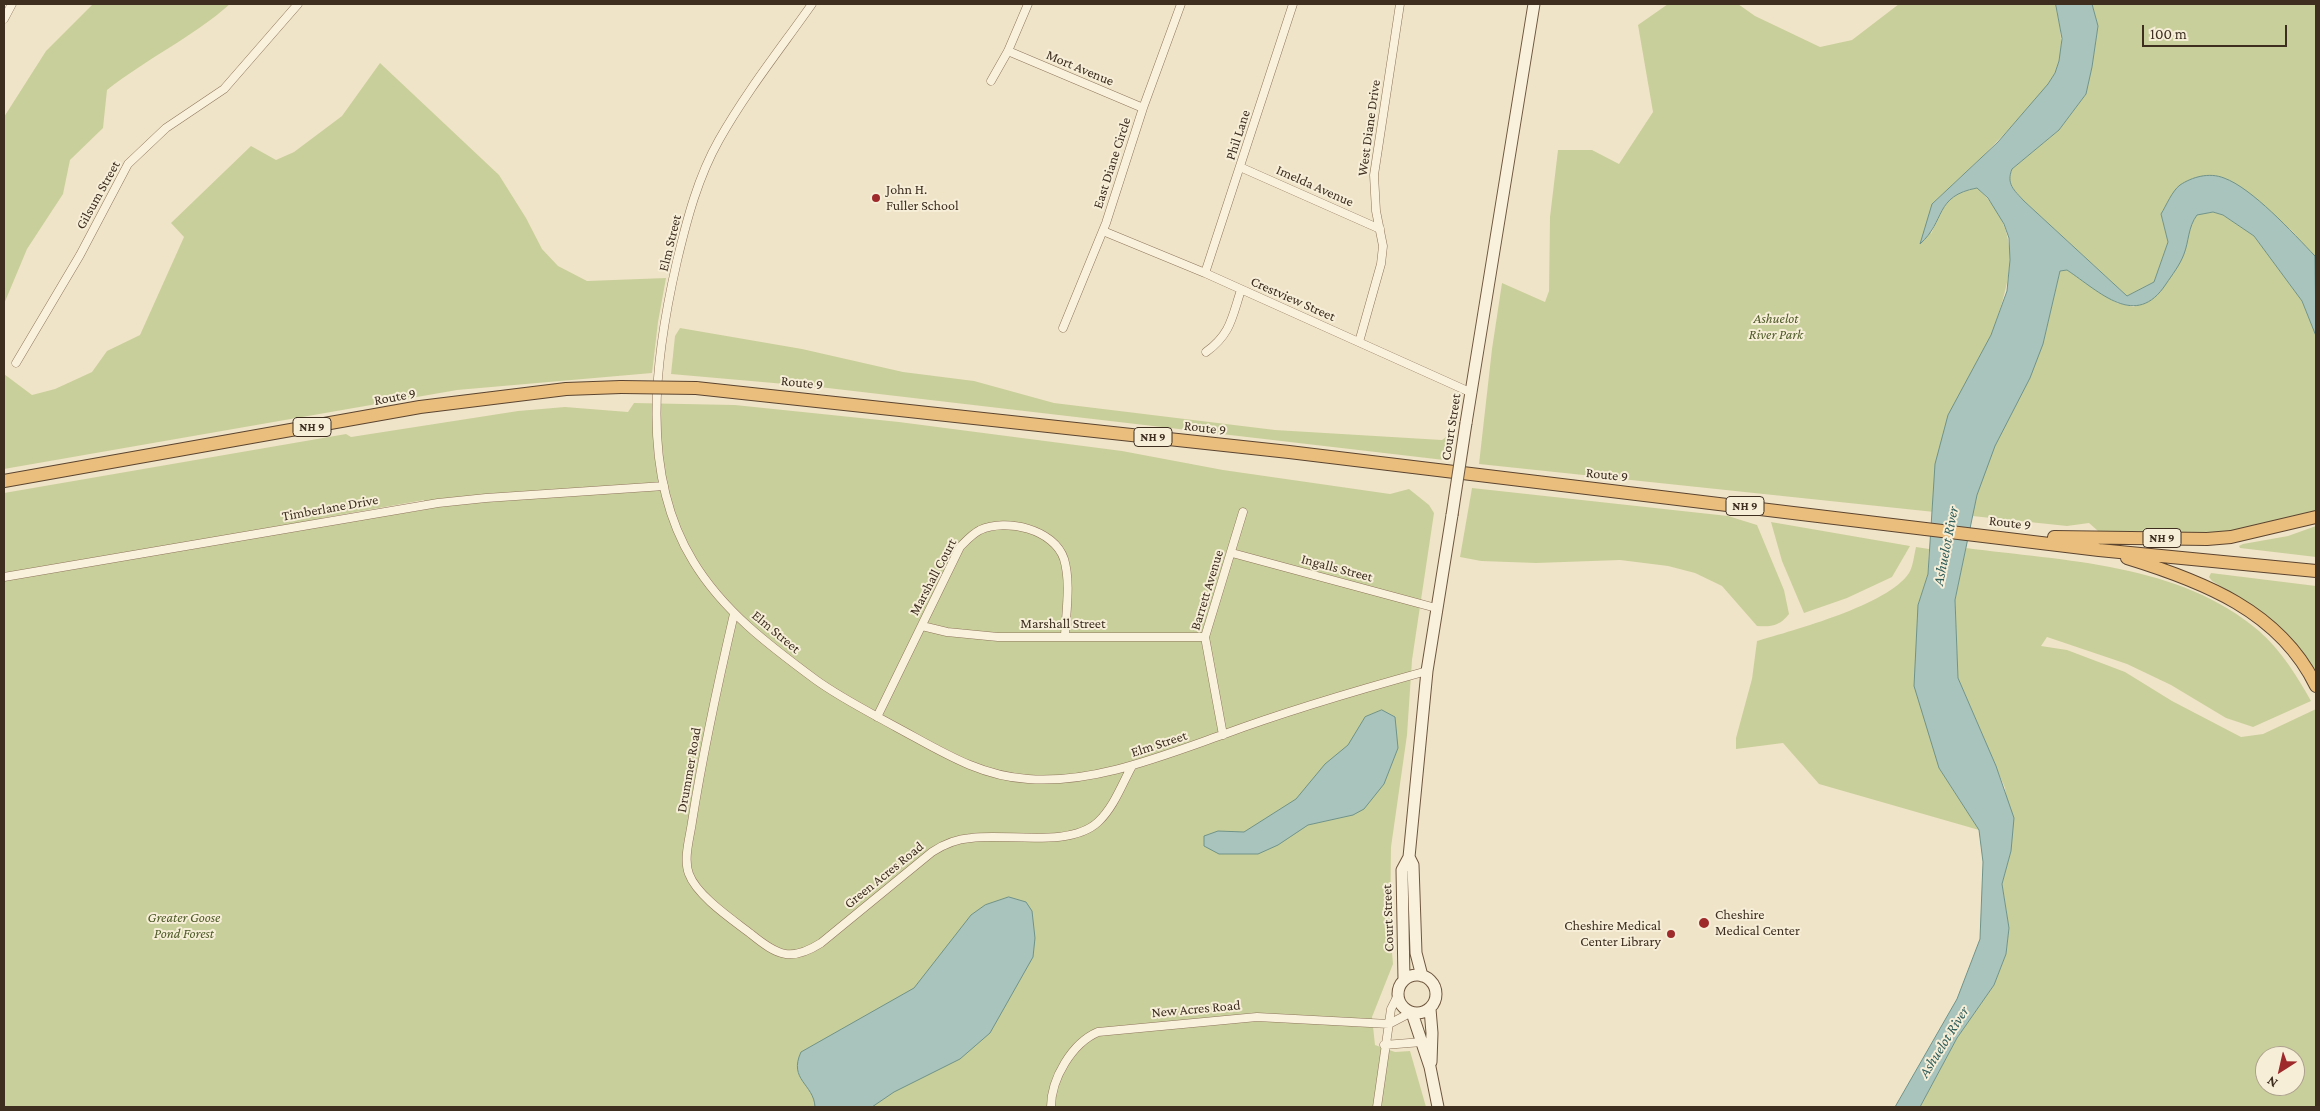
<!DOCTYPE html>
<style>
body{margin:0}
#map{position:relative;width:2320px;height:1111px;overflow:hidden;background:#f0e4c8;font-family:"Crimson Pro",serif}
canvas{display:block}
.frame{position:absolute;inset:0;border:5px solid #3d2e20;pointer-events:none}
.north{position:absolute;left:2255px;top:1046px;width:50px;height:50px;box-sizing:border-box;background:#f7eed8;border:1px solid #ada18e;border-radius:50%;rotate:215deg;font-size:14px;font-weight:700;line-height:20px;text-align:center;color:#3d2e20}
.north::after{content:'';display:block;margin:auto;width:18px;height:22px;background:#9e2a2b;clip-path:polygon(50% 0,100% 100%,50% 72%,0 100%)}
.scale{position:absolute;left:2142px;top:25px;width:145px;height:22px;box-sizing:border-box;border:2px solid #3d2e20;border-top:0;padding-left:6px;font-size:15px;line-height:18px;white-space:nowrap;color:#3d2e20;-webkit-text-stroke:4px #f7eed8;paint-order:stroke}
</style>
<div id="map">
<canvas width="2320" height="1111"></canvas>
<div class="frame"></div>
<div class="north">N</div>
<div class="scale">100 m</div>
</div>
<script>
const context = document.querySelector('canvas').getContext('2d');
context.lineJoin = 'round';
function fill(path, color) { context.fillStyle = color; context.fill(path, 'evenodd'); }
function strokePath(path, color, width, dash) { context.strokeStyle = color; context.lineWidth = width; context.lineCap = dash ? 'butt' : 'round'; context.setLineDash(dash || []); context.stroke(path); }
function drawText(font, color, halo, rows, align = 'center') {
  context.font = font + ' "Crimson Pro",serif'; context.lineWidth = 4; context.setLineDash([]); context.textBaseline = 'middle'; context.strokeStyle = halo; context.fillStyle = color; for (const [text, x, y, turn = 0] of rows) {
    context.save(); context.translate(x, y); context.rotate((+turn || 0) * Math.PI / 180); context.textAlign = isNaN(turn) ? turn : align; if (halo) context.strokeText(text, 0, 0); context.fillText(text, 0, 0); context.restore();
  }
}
fill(new Path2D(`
 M93,4h137c-37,33 -84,55 -123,86l-4,38 -33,32 -7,34 -36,55 -23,55v-187l42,-66z
 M1668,4h70l17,12 65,31 32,-7 47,-36h157c3,19 8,38 3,57 -4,19 -19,33 -32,48 -29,34 -62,64 -95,95l-1,30c12,-26 15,-40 46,-46 45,41 36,85 18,137l48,19 17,-73 7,-1 50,33 17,4 50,-53 7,-31 6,-9 16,-2 10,3 31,21 48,65 14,35v175l-93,22 -125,-2 -9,-8 -22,3 -588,-62 13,-115 10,-66 43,19 4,-11 1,-74 8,-67h34l27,14 34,-52 -15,-87z
 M2092,4h224v255l-24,-28 -44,-38 -87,21 7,28 -14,40 -27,14 -103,-95c-10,-11 -18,-17 -12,-32l47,-39 27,-36 6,-27 6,-41z
 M380,63l119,112 27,43 16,31 16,17 29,15 79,-3 -8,44 -6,51 -195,17 -453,79v-95l28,21 23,-6 37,-17 15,-21 33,-16 44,-98 -13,-14 80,-77 25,14 18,-8 48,-36z
 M680,328l122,21 101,23 71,9 80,22 221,27 167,10 7,-5 -5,25 -625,-73 -148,-13 4,-38z
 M634,403l101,2 164,17 223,29 101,19 167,24 19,-5 20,16 5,8 -22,147 -5,75 -16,112 -1,82 3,35 -21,53 3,28 20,7 15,-1 16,56h-1422v-614l342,-59 5,3 167,-26 47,-4 63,5zM424,500l-1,10 -98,15 -3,-7z
 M1472,488l256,28 29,9 27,65 5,24c-9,12 -18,13 -32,12l-35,-40 -27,-13 -27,-7 -48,-6 -84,3 -55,-2 -21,-4z
 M1771,522l139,24 -18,31 -45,21 -43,15 -22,-52z
 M2316,526v31l-76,-9 -1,-2 4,-2 45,-8z
 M1916,547l13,2 -1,25 -10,31 21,163 40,62 -160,-46 -36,-41 -47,6v-11l16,-59 5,-38c37,-11 131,-36 152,-68 4,-6 5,-18 7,-26z
 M1966,548c98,13 214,15 293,83 22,19 38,45 52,70l-58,26 -27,-9 -55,-33 -44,-21 -80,-27 -6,9 26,4 58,22 47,29 69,36 22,-3 53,-25v398h-396l37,-69 37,-53 12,-31 3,-26 -7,-44 9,-33 -6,-63 -47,-110 -3,-78zM2265,1056h30v30h-30z
 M2211,573l105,13v93l-71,-78 -33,-20 -3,-4z`), '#c9cf9b');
const water = new Path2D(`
 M2056,4h36l6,22 -6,41 -6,27 -27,36 -47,39c-6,15 2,21 12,32l103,95 27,-14 14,-40 -7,-28c5,-8 11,-23 19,-29 12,-8 29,-13 44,-7 28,10 69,55 91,78l1,80 -14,-35 -48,-65 -31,-21 -10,-3 -16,3c-9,12 -8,26 -13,39 -4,11 -12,21 -18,30 -30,46 -66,8 -99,-14l-7,1 -17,73 -13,34 -35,68 -18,49 -22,105 3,78 38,88 18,52 -3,33 -9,33 7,44 -3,26 -12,31 -37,53 -37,69h-25l62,-108 23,-60 3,-77 -4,-32 -40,-62 -25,-82 4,-81 10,-31 7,-110 13,-49 43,-80 16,-44 3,-31 -1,-22 -5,-14 -16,-26 -11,-10c-43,8 -31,33 -57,56l12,-40 66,-62 50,-58 7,-11 4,-12 3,-22z
 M1382,710l13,7 3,31 -14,36 -20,25 -11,6 -45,10 -30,20 -20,9h-39l-15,-8v-10l14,-5 26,1 52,-33 29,-35 23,-19 17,-28z
 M1009,897l17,5 6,9 3,27 -2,19 -43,76 -30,26 -66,33 -22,15h-57c-1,-23 -27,-27 -14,-55l113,-64 57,-73 14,-10z`);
fill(water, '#a9c4bc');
strokePath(water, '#6f938a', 1);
const minor = new Path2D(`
 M812,4c-31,44 -66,88 -93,136 -21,37 -32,79 -42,121 -22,96 -38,212 16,300 30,50 77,85 123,119 25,18 53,32 80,47 43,23 82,49 132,52 65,5 134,-23 194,-44 67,-25 136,-45 205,-64
 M4,19l8,-15
 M1008,51l135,57
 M991,81l17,-30 20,-47
 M1240,167l140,62
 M1103,231l102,42 267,120
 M1205,273l88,-269
 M1063,328l43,-105 37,-115 38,-104
 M1359,342l22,-78 2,-18 -7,-35 -2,-36 26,-171
 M1206,352c25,-18 26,-35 35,-62
 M16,363l64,-108 48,-91 38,-36 58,-39 74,-85
 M1232,553l204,55
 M4,577l434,-74 48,-5 178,-12
 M734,614c-16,69 -31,138 -42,208 -2,15 -9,37 -3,52 8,22 44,46 62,60 27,22 40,28 70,9l111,-91c12,-8 25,-13 39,-14 36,-5 99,10 127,-16 16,-15 24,-38 34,-56
 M922,626l25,6 51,5h207
 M877,717l83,-170c6,-6 12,-13 20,-17 26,-12 74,-1 84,29 7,23 2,53 1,77
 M1223,735l-18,-98 38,-125
 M1384,1045l38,-3
 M1051,1107c0,-28 21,-64 47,-75l159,-15 132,7 21,-11
 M1377,1107l14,-98 6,-12`);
const secondary = new Path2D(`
 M1466,423l68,-419
 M1409,857l4,8 3,88 6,23
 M1398 994a19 19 0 1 1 38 0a19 19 0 1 1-38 0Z
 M1404,980l-2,-110 7,-13 18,-186 25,-156
 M1430,1009l2,24 -1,29
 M1412,1013l18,54 8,40`);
const trunk = new Path2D(`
 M696,388l593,64 810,98 217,21
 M4,481l416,-74 146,-18 55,-2
 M2054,537l153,2 24,-2 85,-20
 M2127,558c75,23 153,53 189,128`);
strokePath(minor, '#8d765c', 9);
strokePath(secondary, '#6f573f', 13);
strokePath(trunk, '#5b4430', 14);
strokePath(minor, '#faf1dc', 8);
strokePath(secondary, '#faf1dc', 11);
strokePath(trunk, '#eabe7c', 12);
const secondaryBridge = new Path2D(`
 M1452,515l14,-92`);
const trunkBridge = new Path2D(`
 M621,387l75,1`);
strokePath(secondaryBridge, '#6f573f', 13, []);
strokePath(trunkBridge, '#5b4430', 14, []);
strokePath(secondaryBridge, '#faf1dc', 11);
strokePath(trunkBridge, '#eabe7c', 12);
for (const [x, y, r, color] of [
 [876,198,5,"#9e2a2b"],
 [1704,923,6,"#9e2a2b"],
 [1671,934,5,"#9e2a2b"]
]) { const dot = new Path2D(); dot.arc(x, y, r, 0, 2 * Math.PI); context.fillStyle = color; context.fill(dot); strokePath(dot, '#f7eed8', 2); }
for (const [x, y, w] of [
 [312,427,38],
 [1153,437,38],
 [1745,506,38],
 [2162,538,38]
]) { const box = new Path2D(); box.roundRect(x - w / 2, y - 9.5, w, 19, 4); context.fillStyle = '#f7eed8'; context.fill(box); strokePath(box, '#3d2e20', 1); }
drawText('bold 12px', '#3d2e20', null, [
 ["NH 9",312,427],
 ["NH 9",1153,437],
 ["NH 9",1745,506],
 ["NH 9",2162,538]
]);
drawText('14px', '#3d2e20', '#f7eed8', [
 ["Mort Avenue",1080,68,23],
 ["West Diane Drive",1369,128,-82],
 ["Phil Lane",1238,135,-72],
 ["East Diane Circle",1112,163,-72],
 ["Imelda Avenue",1315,186,24],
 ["Gilsum Street",98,195,-61],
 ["Elm Street",670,243,-76],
 ["Crestview Street",1293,299,24],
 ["Route 9",802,383,6],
 ["Route 9",395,397,-10],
 ["Court Street",1451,427,-81],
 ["Route 9",1205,428,7],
 ["Route 9",1607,475,6],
 ["Timberlane Drive",330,508,-10],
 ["Route 9",2010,523,7],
 ["Ingalls Street",1337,568,15],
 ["Marshall Court",933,577,-62],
 ["Barrett Avenue",1207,590,-73],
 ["Marshall Street",1063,624],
 ["Elm Street",776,632,40],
 ["Elm Street",1159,744,-18],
 ["Drummer Road",689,770,-80],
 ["Green Acres Road",884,875,-39],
 ["Court Street",1388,918,-92],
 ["New Acres Road",1196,1009,-5]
]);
drawText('14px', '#3d2e20', '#f7eed8', [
 ["John H.",886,190],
 ["Fuller School",886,206],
 ["Cheshire",1715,915],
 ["Medical Center",1715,931],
 ["Cheshire Medical",1661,926,"right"],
 ["Center Library",1661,942,"right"]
], 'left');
drawText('italic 14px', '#4d5a26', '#f7eed8', [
 ["Ashuelot",1776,319],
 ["River Park",1776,335],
 ["Greater Goose",184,918],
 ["Pond Forest",184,934]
]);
drawText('italic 15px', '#2f5d5a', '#f7eed8', [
 ["Ashuelot River",1946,546,-79],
 ["Ashuelot River",1944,1042,-58]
]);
</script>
